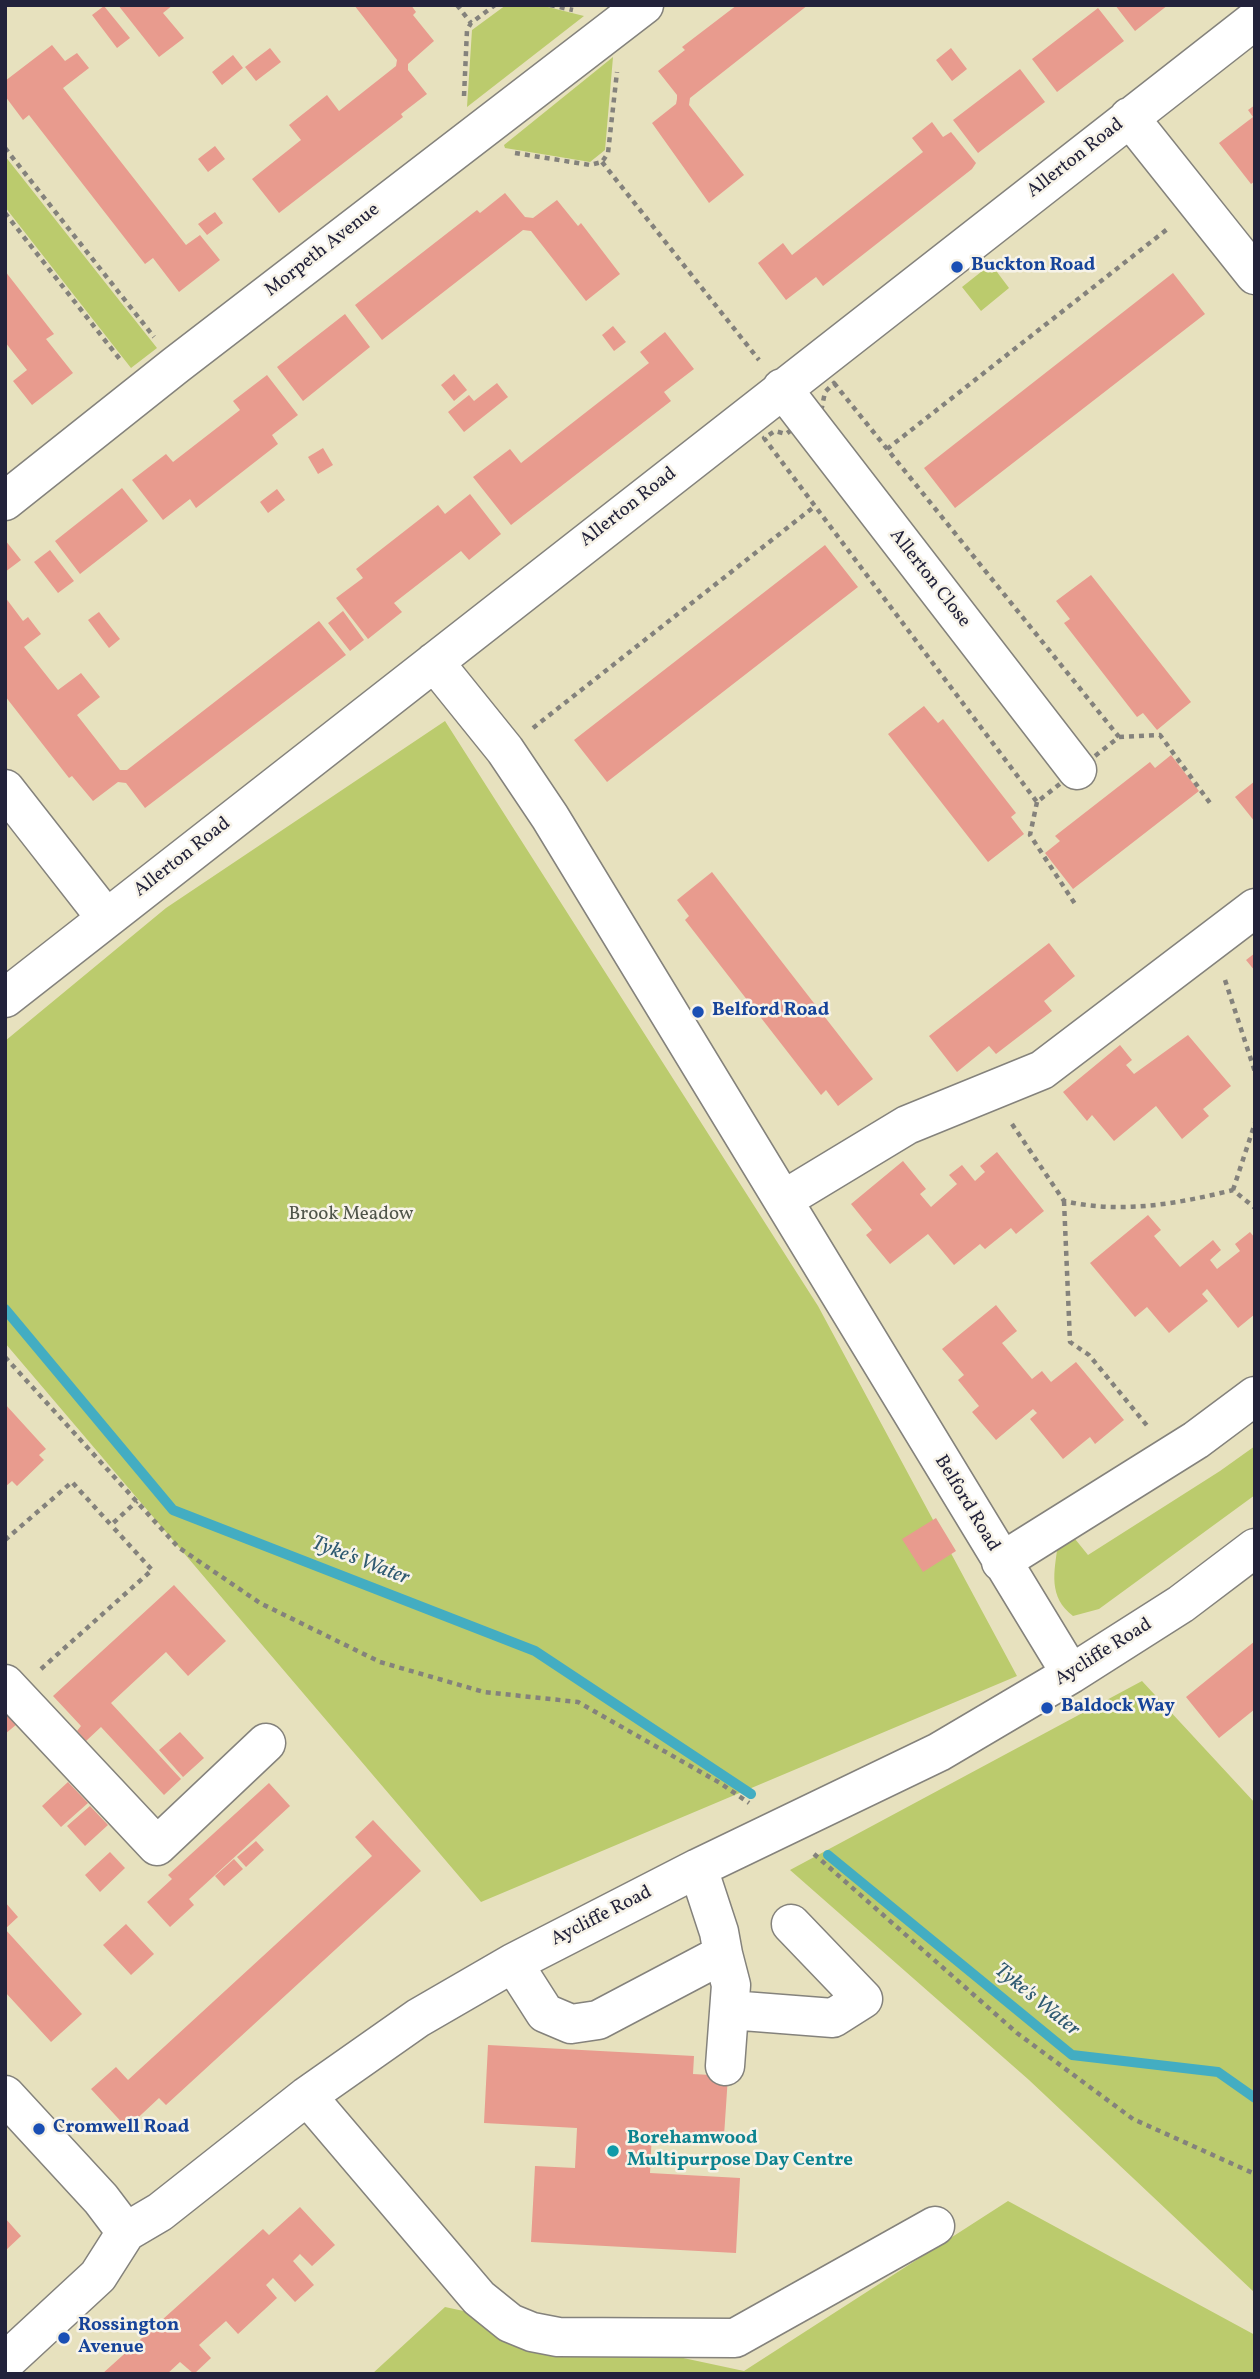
<!DOCTYPE html>
<style>
body{margin:0}
#map{position:relative;width:1260px;height:2379px;overflow:hidden;background:#e7e1be;font-family:Vollkorn,serif}
canvas{display:block}
.frame{position:absolute;inset:0;border:7px solid #22223b;pointer-events:none}
</style>
<div id="map">
<canvas width="1260" height="2379"></canvas>
<div class="frame"></div>
</div>
<script>
const context = document.querySelector('canvas').getContext('2d');
context.lineJoin = 'round';
function fill(path, color) { context.fillStyle = color; context.fill(path, 'evenodd'); }
function strokePath(path, color, width, dash) { context.strokeStyle = color; context.lineWidth = width; context.lineCap = dash ? 'butt' : 'round'; context.setLineDash(dash || []); context.stroke(path); }
function drawText(font, color, halo, rows, align = 'center') {
  context.font = font + ' Vollkorn,serif'; context.lineWidth = 5; context.setLineDash([]); context.textBaseline = 'middle'; context.strokeStyle = halo; context.fillStyle = color; for (const [text, x, y, turn = 0] of rows) {
    context.save(); context.translate(x, y); context.rotate((+turn || 0) * Math.PI / 180); context.textAlign = isNaN(turn) ? turn : align; if (halo) context.strokeText(text, 0, 0); context.fillText(text, 0, 0); context.restore();
  }
}
fill(new Path2D(`
 M506,5h34l44,11 -117,91 5,-77z
 M613,57l-8,93 -15,12 -85,-14 -1,-3z
 M5,156l152,192 -26,20 -126,-161z
 M991,264l18,24 -28,23 -19,-24z
 M445,721l373,585 199,370 -536,226 -476,-559v-302l161,-133z
 M1255,1446v49l-156,114 -26,7c-25,-19 -19,-44 -15,-72l13,-10 17,21 132,-84z
 M1142,1681l113,122v490l-226,-213 -239,-210z
 M1008,2201l247,134v39h-883l73,-67 299,64z`), '#bbcb6d');
strokePath(new Path2D(`
 M5,1309l168,201 362,141 216,143
 M828,1855l244,200 146,17 37,26`), '#43adc2', 10);
fill(new Path2D(`
 M118,5h55l-10,8 21,25 -25,19z
 M354,5h57l5,7 -3,3 21,26 -26,23v6l19,24 -26,20 2,3 -124,96 -27,-34 49,-39 -12,-15 38,-30 12,16 57,-45 1,-6z
 M737,5h71l-118,93 -1,7 55,70 -35,28 -57,-80 24,-19 1,-5v-4l-19,-24 27,-21 -3,-3z
 M1115,5h53l-33,26z
 M104,6l26,32 -13,10 -25,-33z
 M1098,8l26,33 -67,51 -25,-33z
 M52,45l13,16 12,-8 12,15 -26,20 123,157 14,-10 20,25 -41,32 -26,-34 -8,6 -116,-149 -6,5 -18,-24v-15z
 M270,48l11,14 -25,19 -11,-14z
 M951,48l16,21 -15,12 -16,-21z
 M233,55l10,13 -21,17 -10,-13z
 M1020,69l25,33 -67,51 -25,-33z
 M1255,105v76l-4,3 -32,-41 34,-26 -5,-7z
 M932,122l11,15 8,-5 25,31 -4,6 -149,117 -7,-9 -30,23 -28,-37 25,-20 9,12 131,-103 -11,-14z
 M215,146l10,13 -17,13 -10,-13z
 M505,193l20,24 8,1 24,-18 21,26 3,-3 39,51 -34,27 -55,-70 -8,-1 -141,110 -27,-35 122,-95 3,3z
 M215,212l8,11 -16,12 -9,-11z
 M5,271l49,63 -8,5 27,34 -41,32 -19,-24 14,-11 -22,-28z
 M1173,273l32,41 -250,194 -31,-40z
 M345,314l25,33 -67,54 -26,-34z
 M613,326l13,16 -12,9 -12,-16z
 M665,332l29,37 -30,23 7,9 -160,124 -38,-48 37,-28 11,14 128,-100 -9,-11z
 M454,374l13,16 -13,11 -13,-16z
 M267,375l31,40 -26,20 6,9 -82,64 -6,-9 -27,21 -31,-40 34,-26 7,8 67,-52 -7,-9z
 M497,383l11,14 -44,35 -16,-20 21,-17 5,6z
 M323,448l10,17 -15,9 -10,-17z
 M122,488l26,33 -68,53 -25,-33z
 M277,489l8,11 -17,13 -8,-11z
 M470,494l31,40 -32,26 -8,-9 -67,52 8,9 -34,27 -32,-41 27,-20 -7,-9 82,-64 7,9z
 M5,540l16,20 -16,12z
 M825,545l33,42 -251,195 -33,-42z
 M50,550l24,31 -16,12 -24,-31z
 M1091,575l100,127 -34,28 -14,-17 -6,4 -73,-94 6,-4 -14,-18z
 M5,597l18,24 5,-4 13,17 -17,13 34,43 23,-17 19,24 -23,18 43,55h7l192,-149 27,34 -201,153 -19,-25 -8,-1 -25,19 -21,-25 -3,2 -64,-82z
 M343,611l21,29 -14,11 -22,-28z
 M99,612l21,27 -11,9 -21,-28z
 M924,706l14,17 5,-4 73,94 -5,4 13,17 -36,28 -100,-128z
 M1171,755l28,36 -126,98 -28,-36 15,-12 -5,-5 95,-74 5,6z
 M1255,781v41l-20,-25z
 M712,872l161,207 -35,27 -12,-16 -5,5 -136,-175 4,-4 -12,-16z
 M1049,943l26,33 -31,25 8,10 -56,43 -7,-8 -32,26 -28,-36z
 M1255,953v18l-9,-11z
 M1188,1035l43,51 -28,23 6,7 -27,23 -26,-33 -42,35 -22,-26 -5,6 -24,-29 57,-47 12,15 -6,5 8,9z
 M997,1152l47,59 -28,23 -5,-6 -26,21 -5,-5 -26,21 -26,-31 -38,30 -24,-29 6,-5 -21,-26 52,-43 23,28 -6,5 11,13 26,-23 -8,-9 13,-10 13,16 10,-9 -5,-6z
 M1148,1215l13,15 -7,6 26,31 33,-27 8,10 -11,10 7,9 23,-18 -5,-7 15,-12 5,6v76l-17,14 -31,-39 -5,5 6,7 -39,32 -22,-26 -12,10 -45,-54z
 M996,1305l21,26 -15,12 30,36 10,-8 9,11 25,-20 48,58 -29,24 -5,-7 -27,22 -33,-40 7,-6 -4,-4 -37,31 -24,-28 7,-6 -21,-26 6,-5 -22,-26z
 M5,1404l41,45 -7,6 5,5 -27,26 -5,-5 -7,6z
 M936,1518l20,33 -33,21 -21,-33z
 M174,1585l52,56 -38,35 -22,-24 -55,51 70,76 -17,16 -63,-68 -15,14 -9,-10 4,-5 -28,-30z
 M1255,1641v68l-36,29 -33,-41z
 M5,1711l12,13 -12,10z
 M180,1732l24,26 -21,19 -24,-27z
 M68,1782l20,21 -27,24 -19,-21z
 M269,1783l21,23 -101,93 5,6 -24,22 -23,-25 25,-23 -4,-4z
 M90,1806l18,19 -23,21 -18,-20z
 M373,1820l48,51 -255,234 -7,-7 -32,30 -36,-39 25,-22 12,13 244,-224 -17,-19z
 M256,1841l8,9 -18,17 -9,-10z
 M110,1852l15,16 -25,24 -15,-17z
 M234,1859l9,10 -19,17 -9,-10z
 M5,1902l13,15 -13,12z
 M126,1924l28,30 -23,21 -28,-30z
 M5,1929l77,85 -31,28 -46,-50z
 M488,2045l206,11 -1,18 35,2 -4,60 -72,-4 -2,41 90,5 -4,75 -205,-11 4,-76 40,2 2,-40 -93,-5z
 M300,2207l35,38 -23,21 -12,-12 -7,7 21,24 -19,17 -22,-24 -7,7 11,13 -39,36 -12,-13 -27,24 12,13 -17,16 -14,-12 -13,12h-65l161,-145 6,6z
 M5,2218l16,18 -16,15z`), '#e89b8e');
const minor = new Path2D(`
 M1129,117l126,158
 M782,388l295,382
 M5,501l171,-136 468,-360
 M434,662l71,88 45,67 521,857
 M5,789l101,129
 M5,998l1250,-978
 M783,1200l124,-75 135,-55 213,-162
 M1001,1562l195,-122 59,-44
 M5,1684l152,162 109,-103
 M723,1954l8,31 -6,81
 M513,1963l32,50 26,11 27,-4 125,-66 -4,-22 -21,-64
 M730,2010l103,8 30,-19 -72,-75
 M5,2095l96,104 25,33
 M307,2096l172,202 31,25 22,9 26,5 177,1 200,-112
 M5,2362l93,-86 28,-44 34,-20 147,-116 111,-78 95,-55 185,-95 241,-116 132,-78 110,-70 74,-56`);
strokePath(minor, '#84827c', 41);
strokePath(new Path2D(`
 M457,5l14,18
 M550,5l23,5
 M464,96l3,-66 4,-7 24,-18
 M5,148l149,189
 M515,153l75,12 12,-3 6,-9 9,-81
 M602,162l157,198
 M5,213l117,149
 M834,383l285,354 -82,65 -273,-364 11,-7 11,3 36,-27 3,-15z
 M887,449l283,-222
 M533,728l282,-222
 M1119,737l41,-2 50,68
 M1037,802l-7,33 47,72
 M1225,980l30,92
 M1012,1124l52,77c57,13 113,3 169,-11l22,18
 M1233,1190l22,-67
 M1064,1201l6,141 19,13 60,73
 M5,1357l173,190 82,56 120,59 104,30 94,10 142,81 29,20
 M5,1540l67,-58 39,43 26,-24
 M41,1669l111,-99 -41,-45
 M814,1854l203,179 116,86 122,55`), '#84827c', 4.5, [5, 5]);
strokePath(minor, '#fff', 38);
for (const [x, y, r, color] of [
 [957,267,7,"#1a4fb4"],
 [698,1012,7,"#1a4fb4"],
 [1047,1708,7,"#1a4fb4"],
 [39,2129,7,"#1a4fb4"],
 [613,2151,7,"#0f9aa8"],
 [64,2338,7,"#1a4fb4"]
]) { const dot = new Path2D(); dot.arc(x, y, r, 0, 2 * Math.PI); context.fillStyle = color; context.fill(dot); strokePath(dot, '#f7f3e8', 2.5); }
drawText('19px', '#22223b', '#f7f3e8', [
 ["Allerton Road",1076,159,-38],
 ["Morpeth Avenue",323,251,-38],
 ["Allerton Road",629,508,-38],
 ["Allerton Close",929,579,52],
 ["Allerton Road",183,858,-38],
 ["Belford Road",966,1504,59],
 ["Aycliffe Road",1104,1653,-32],
 ["Aycliffe Road",602,1917,-27]
]);
drawText('bold 19px', '#164399', '#f7f3e8', [
 ["Buckton Road",971,267],
 ["Belford Road",712,1012],
 ["Baldock Way",1061,1708],
 ["Cromwell Road",53,2129],
 ["Rossington",78,2327],
 ["Avenue",78,2349]
], 'left');
drawText('19px', '#50554a', '#f7f3e8', [
 ["Brook Meadow",351,1216]
]);
drawText('bold 19px', '#0d838f', '#f7f3e8', [
 ["Borehamwood",627,2140],
 ["Multipurpose Day Centre",627,2162]
], 'left');
drawText('italic 21px', '#2f5a71', '#f7f3e8', [
 ["Tyke's Water",360,1562,21],
 ["Tyke's Water",1036,2001,39]
]);
</script>
